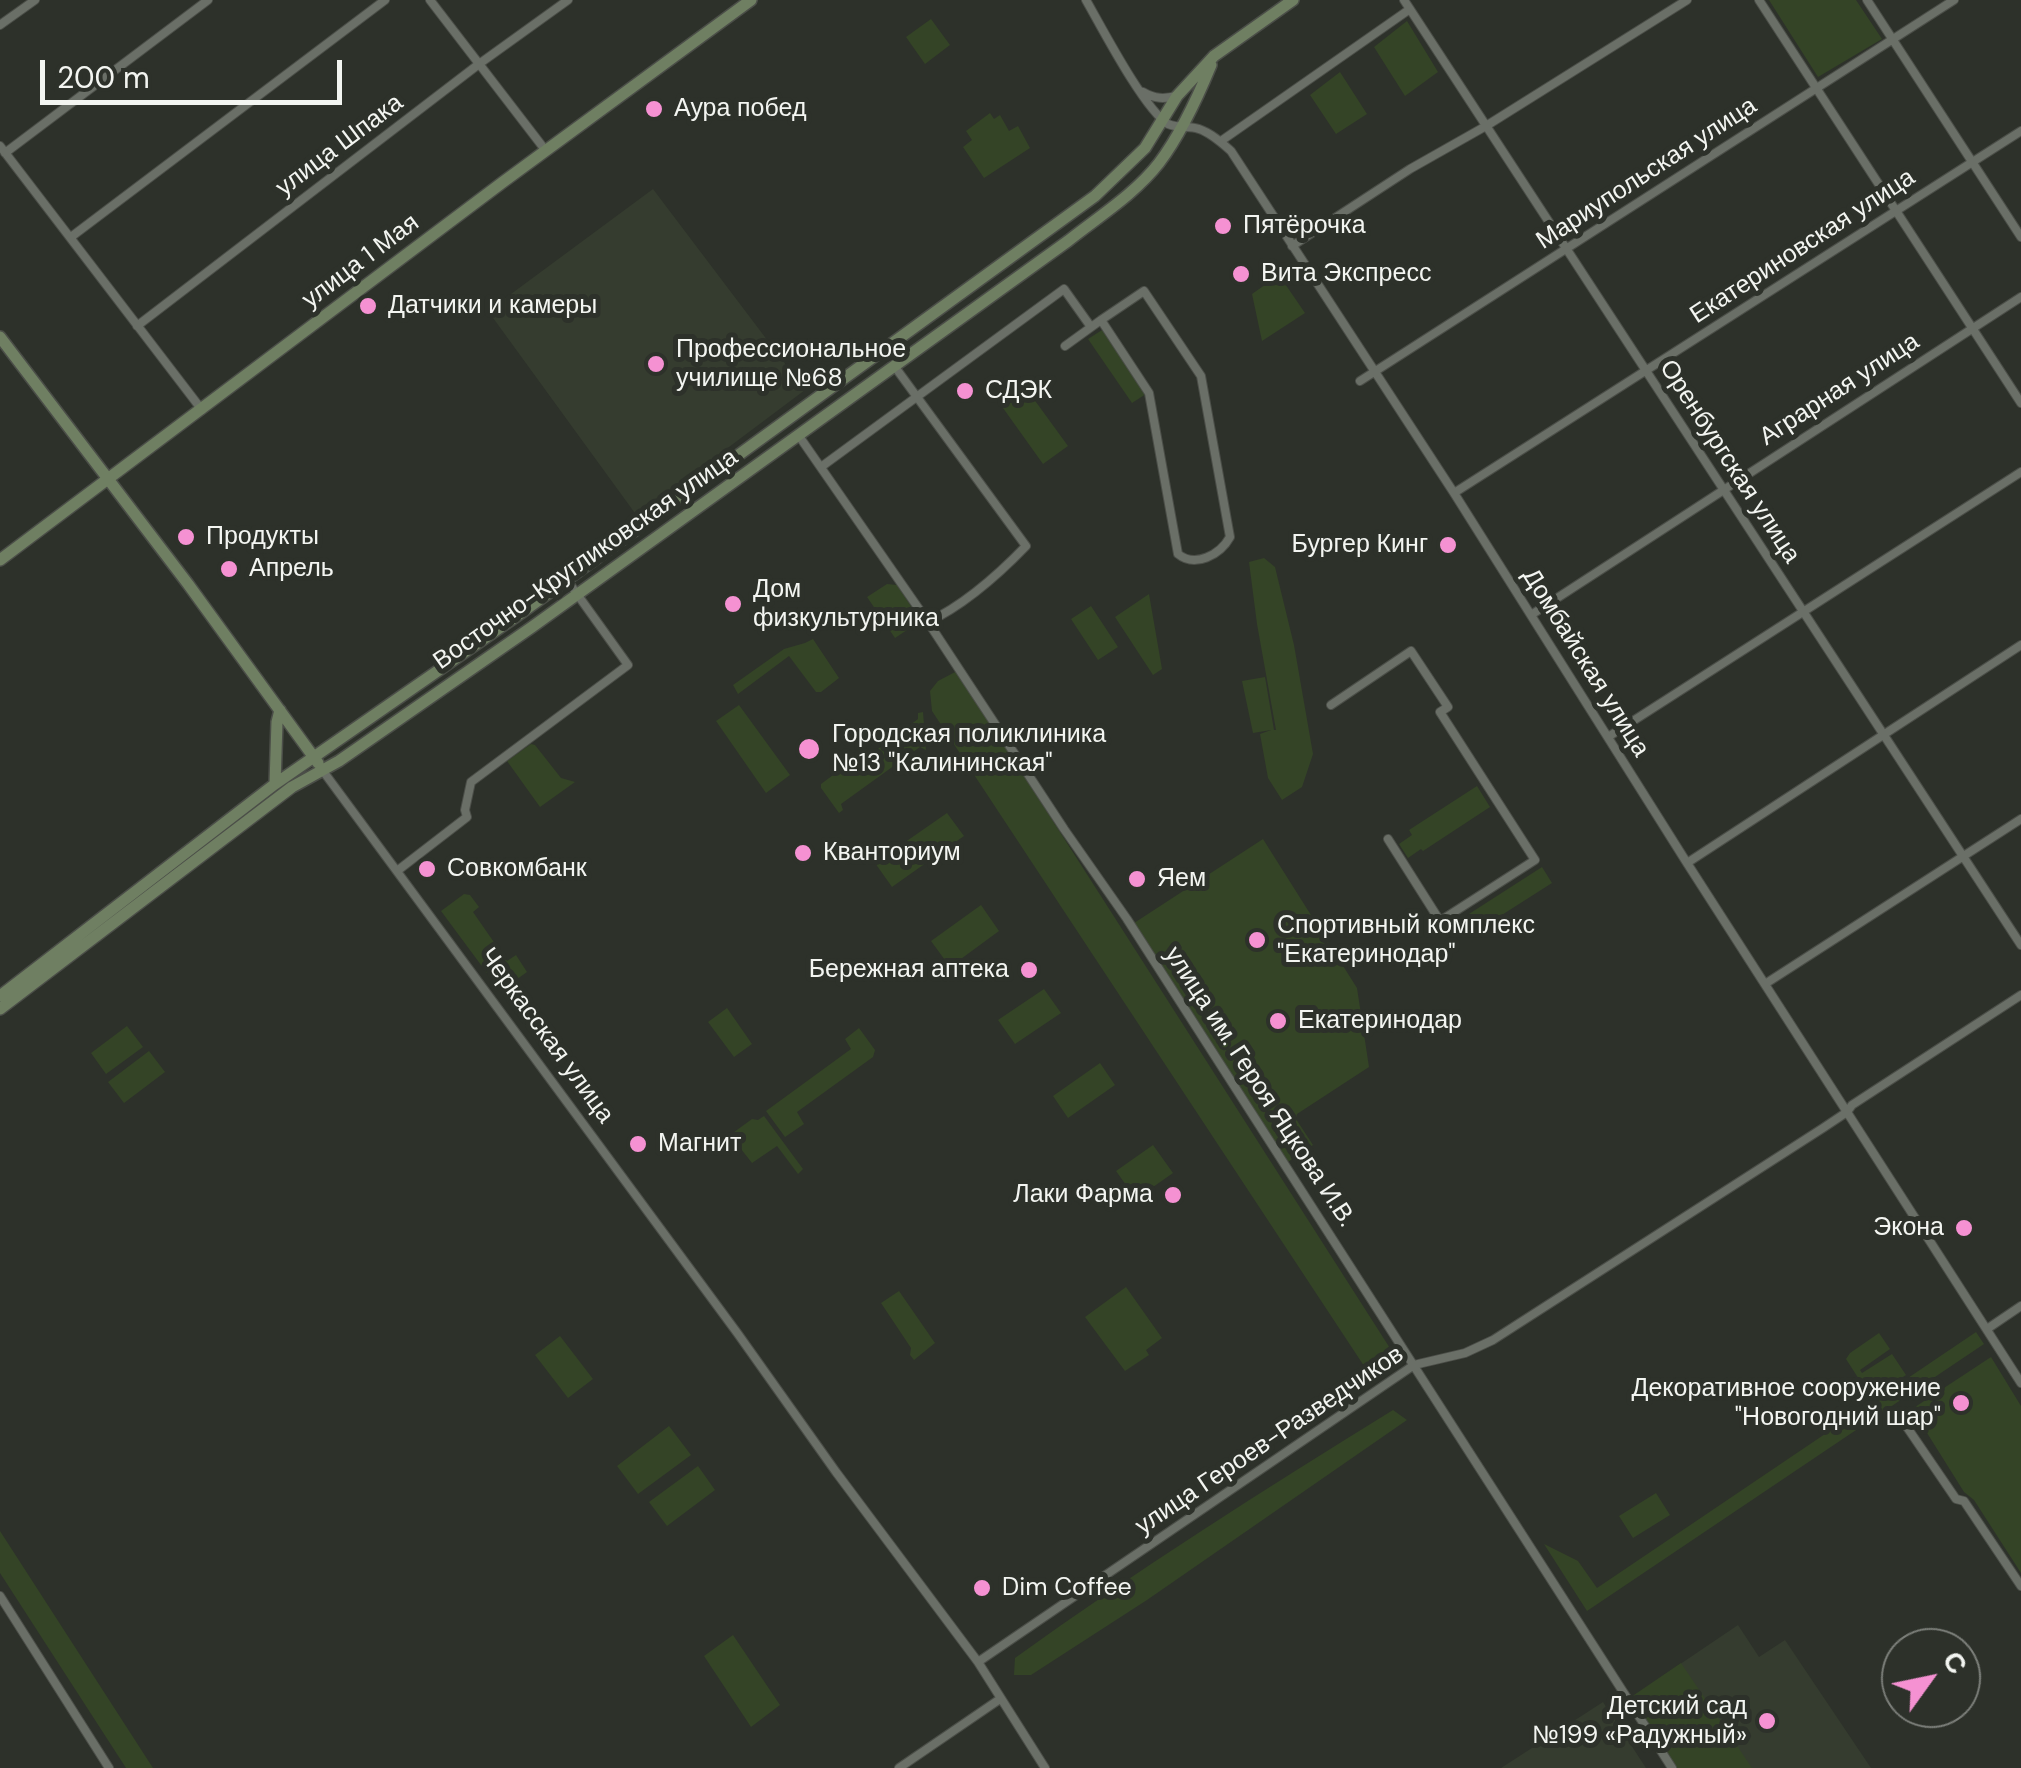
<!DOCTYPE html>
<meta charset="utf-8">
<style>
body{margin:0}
#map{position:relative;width:2021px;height:1768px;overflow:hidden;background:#2d312a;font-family:"DM Sans",sans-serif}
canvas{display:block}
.north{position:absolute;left:1881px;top:1628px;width:100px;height:100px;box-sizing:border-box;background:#2d312a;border:2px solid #7c7f7a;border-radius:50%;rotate:57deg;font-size:28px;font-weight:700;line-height:40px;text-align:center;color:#f3f5f1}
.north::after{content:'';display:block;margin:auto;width:35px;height:45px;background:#f591d2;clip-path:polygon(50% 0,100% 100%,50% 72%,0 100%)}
.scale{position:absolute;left:40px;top:60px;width:302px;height:45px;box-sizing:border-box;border:5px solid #f3f5f1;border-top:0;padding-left:12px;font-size:30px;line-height:35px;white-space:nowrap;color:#f3f5f1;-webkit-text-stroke:8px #2d312a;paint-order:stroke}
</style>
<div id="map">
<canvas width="2021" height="1768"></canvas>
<div class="north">С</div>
<div class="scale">200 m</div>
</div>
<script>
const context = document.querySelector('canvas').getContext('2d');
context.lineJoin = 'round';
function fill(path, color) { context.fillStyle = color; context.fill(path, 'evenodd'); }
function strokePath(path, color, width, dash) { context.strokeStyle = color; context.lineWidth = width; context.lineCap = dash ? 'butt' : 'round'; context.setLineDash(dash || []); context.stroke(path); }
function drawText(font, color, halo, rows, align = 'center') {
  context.font = font + ' "DM Sans",sans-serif'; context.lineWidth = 10; context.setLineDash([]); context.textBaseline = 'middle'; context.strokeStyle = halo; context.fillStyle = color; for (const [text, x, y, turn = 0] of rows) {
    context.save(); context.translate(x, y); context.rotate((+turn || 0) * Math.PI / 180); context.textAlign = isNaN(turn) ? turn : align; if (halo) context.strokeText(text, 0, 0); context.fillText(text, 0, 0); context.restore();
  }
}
fill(new Path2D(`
 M653,189l152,201 -168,126 -149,-205z
 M1738,1625l21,32 26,-17 86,128h-145l-62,-93z
 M1603,1702l43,66h-145z`), '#353c2f');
fill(new Path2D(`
 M1769,0h87l26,39 -64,38z
 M931,19l19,26 -25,19 -19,-27z
 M1407,21l31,51 -33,24 -31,-49z
 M1340,72l27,42 -31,20 -26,-39z
 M990,113l4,6 6,-4 9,16 9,-5 12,22 -46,30 -21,-31 9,-7 -6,-9z
 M1279,275l26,38 -43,28 -10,-47z
 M1102,330l44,64 -14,9 -44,-64z
 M1028,391l40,55 -25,18 -40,-56z
 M1264,558l11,9 19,78 19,109 -11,33 -20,13 -14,-22 -8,-44 11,-4 -18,3 -11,-52 23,-4 9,53h2l-19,-106 -8,-62z
 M887,584l10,1 19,29v10l-21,14 -28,-41z
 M1149,594l13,75 -9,6 -38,-58z
 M1091,606l27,41 -20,13 -27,-41z
 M813,639l26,39 -18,14h-5l-27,-36 -51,38 -5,-9 51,-36 21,-6z
 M957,671l438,685 -27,16 -436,-661 -2,-20 8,-10z
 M739,705l51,70 -24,18 -50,-72z
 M923,712l3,38 -6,-3 -79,57 2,6 -4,3 -18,-25v-4l35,-26 7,2 55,-41v-6z
 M531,744l4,1 26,33 14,4 -35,25 -33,-46z
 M1477,786l13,21 -67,44 -2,-2 -13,9 -9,-14 13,-9 -3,-5z
 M947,813l17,23 -72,51 -17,-24z
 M1263,839l94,149 12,79 -72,47 -1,5 17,26 -28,19 -154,-239z
 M1542,867l10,16 -69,44 -5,-7 -15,9 -5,-8z
 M464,894l6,1 9,12 -6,5 34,49 9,-6 11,17 -21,15 4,7 -9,-2 -60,-81z
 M981,905l18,26 -49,36 -19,-26z
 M1044,989l17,24 -46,31 -17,-24z
 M727,1008l25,36 -18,13 -26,-35z
 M127,1026l16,21 -37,27 -15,-21z
 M859,1028l16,22 -2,7 -76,55 7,12 -19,13 -19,-26 85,-62 -6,-10z
 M149,1051l16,21 -41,31 -16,-21z
 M1100,1063l15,22 -47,33 -15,-22z
 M764,1116l39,53 -5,5 -21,-28 -25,17 -22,-28 22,-16 6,1z
 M1153,1145l20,28 -37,26 -20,-28z
 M1126,1287l36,51 -16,12 3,5 -24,16 -40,-54z
 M899,1291l36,52 -21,17 -4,-5 1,-7 -30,-45z
 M1976,1332l8,12 -397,267 -43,-67 34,17 19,27z
 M1879,1333l11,16 -30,21 2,3 30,-19 14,21 -35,23 -25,-39 4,-6z
 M560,1336l33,43 -25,19 -33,-43z
 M1991,1357l30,49v167l-47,-73 -10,-8 -52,-83z
 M1393,1410l14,10 -260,180 -116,75h-17l1,-17c122,-88 250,-169 378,-248z
 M669,1426l22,29 -53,39 -21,-28z
 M698,1466l17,24 -48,36 -18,-24z
 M1656,1493l14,22 -37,23 -14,-22z
 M0,1531l153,237h-27l-126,-195z
 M733,1635l47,70 -29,22 -47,-71z
 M1681,1663l71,105h-77l-44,-71z`), '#344426');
const street = new Path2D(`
 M430,0l116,151
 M1086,0c16,28 58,109 82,124 11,5 21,1 31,5 12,4 23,14 32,22l223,342 233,370 334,520
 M1404,0l617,945
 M1759,0l262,403
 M1867,0l154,237
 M0,25l35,-25
 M1143,92c12,7 21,7 34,4
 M1221,141l189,-132
 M0,146l202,264
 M5,153l203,-153
 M71,237l314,-237
 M1292,246l118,-77 76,-43 201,-126
 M137,326l342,-262 89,-64
 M1065,346l36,-26 48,73 29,161c17,14 42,1 52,-17l-29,-161 -57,-85 -43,29
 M895,367l131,179c-28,29 -62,59 -98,76
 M1360,381l594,-381
 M799,436l129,186 136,207 63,90 545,849
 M821,467l243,-178 27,38
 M1454,493l567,-362
 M1531,615l490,-318
 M1331,705l80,-54 37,56 -8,5 95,148 -95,61 -52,-82
 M1608,737l413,-265
 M323,771l415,563 98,138 142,190 67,106
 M1687,863l334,-218
 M397,871l70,-54 -2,-7 6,-28 157,-117 -61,-85
 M1765,984l256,-165
 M1987,1329l34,-23
 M1898,1414l58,85 8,2 57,85
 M0,1596l109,172
 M978,1662l436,-297 51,-12 28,-13 330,-212 24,-16 5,-7 169,-110
 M899,1768l101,-69`);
const secondary = new Path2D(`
 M0,337l188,247 130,179
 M0,560l503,-378 248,-182
 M275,784l2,-62 3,-12
 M0,996l275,-212 246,-171 574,-417 50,-48 32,-52 37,-40 79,-56
 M0,1009l292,-222 47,-26 193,-134 536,-386c30,-24 67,-47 91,-78 22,-29 38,-64 52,-98`);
strokePath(street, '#4b4e48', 10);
strokePath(secondary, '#4b4e48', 14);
strokePath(street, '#6a6f67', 8);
strokePath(secondary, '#6f7f62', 11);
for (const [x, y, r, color] of [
 [654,109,10,"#f591d2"],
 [1223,226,10,"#f591d2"],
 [1241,274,10,"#f591d2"],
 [368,306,10,"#f591d2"],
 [656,364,10,"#f591d2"],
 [965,391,10,"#f591d2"],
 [186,537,10,"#f591d2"],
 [1448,545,10,"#f591d2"],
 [229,569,10,"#f591d2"],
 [733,604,10,"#f591d2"],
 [809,749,12,"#f591d2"],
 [803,853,10,"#f591d2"],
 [427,869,10,"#f591d2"],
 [1137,879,10,"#f591d2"],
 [1257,940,10,"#f591d2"],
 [1029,970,10,"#f591d2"],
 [1278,1021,10,"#f591d2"],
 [638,1144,10,"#f591d2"],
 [1173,1195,10,"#f591d2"],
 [1964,1228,10,"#f591d2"],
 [1961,1403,10,"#f591d2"],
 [982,1588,10,"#f591d2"],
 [1767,1721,10,"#f591d2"]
]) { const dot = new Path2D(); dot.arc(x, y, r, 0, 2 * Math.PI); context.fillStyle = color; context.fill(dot); strokePath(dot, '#2d312a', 4); }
drawText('25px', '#f3f5f1', '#2d312a', [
 ["Аура побед",674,109],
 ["Пятёрочка",1243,226],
 ["Вита Экспресс",1261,274],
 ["Датчики и камеры",388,306],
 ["Профессиональное",676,350],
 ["училище №68",676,379],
 ["СДЭК",985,391],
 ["Продукты",206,537],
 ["Бургер Кинг",1428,545,"right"],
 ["Апрель",249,569],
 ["Дом",753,590],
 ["физкультурника",753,619],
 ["Городская поликлиника",832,735],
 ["№13 \"Калининская\"",832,764],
 ["Кванториум",823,853],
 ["Совкомбанк",447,869],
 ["Яем",1157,879],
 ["Спортивный комплекс",1277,926],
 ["\"Екатеринодар\"",1277,955],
 ["Бережная аптека",1009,970,"right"],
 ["Екатеринодар",1298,1021],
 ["Магнит",658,1144],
 ["Лаки Фарма",1153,1195,"right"],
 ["Экона",1944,1228,"right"],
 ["Декоративное сооружение",1941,1389,"right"],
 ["\"Новогодний шар\"",1941,1418,"right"],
 ["Dim Coffee",1002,1588],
 ["Детский сад",1747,1707,"right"],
 ["№199 «Радужный»",1747,1736,"right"]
], 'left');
drawText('25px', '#f3f5f1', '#2d312a', [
 ["улица Шпака",340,146,-37],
 ["Мариупольская улица",1647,174,-33],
 ["Екатериновская улица",1803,247,-33],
 ["улица 1 Мая",361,262,-37],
 ["Аграрная улица",1840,390,-33],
 ["Оренбургская улица",1729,462,57],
 ["Восточно-Кругликовская улица",586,560,-35],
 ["Домбайская улица",1585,663,58],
 ["Черкасская улица",546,1036,54],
 ["улица им. Героя Яцкова И.В.",1259,1087,57],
 ["улица Героев-Разведчиков",1270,1441,-34]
]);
</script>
